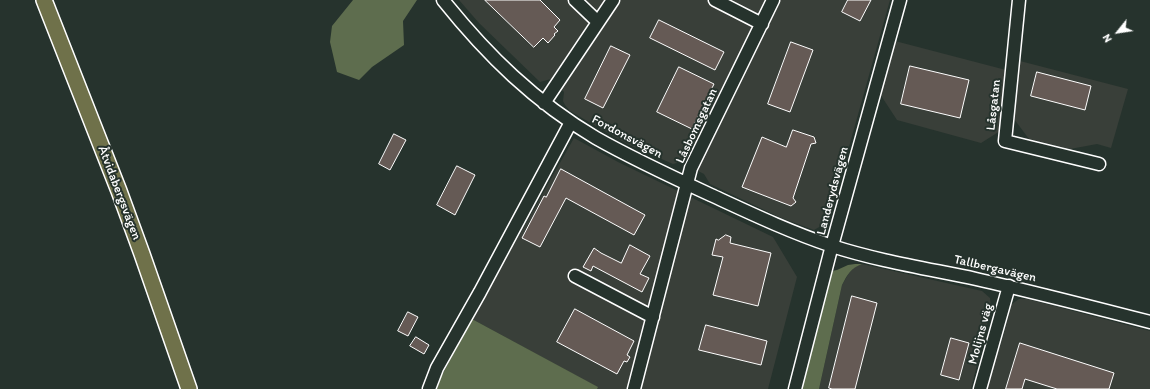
<!DOCTYPE html>
<meta charset="utf-8">
<style>
body{margin:0}
#map{position:relative;width:1150px;height:389px;overflow:hidden;background:#26332d;font-family:Itim,sans-serif}
canvas{display:block}
.north{position:absolute;left:1098px;top:12px;width:40px;height:40px;-webkit-text-stroke:3px #26332d;paint-order:stroke;rotate:240deg;font-size:11px;font-weight:700;line-height:16px;text-align:center;color:#fff}
.north::after{content:'';display:block;margin:auto;width:14px;height:18px;background:#fff;clip-path:polygon(50% 0,100% 100%,50% 72%,0 100%)}
</style>
<div id="map">
<canvas width="1150" height="389"></canvas>
<div class="north">N</div>
</div>
<script>
const context = document.querySelector('canvas').getContext('2d');
context.lineJoin = 'round';
function fill(path, color) { context.fillStyle = color; context.fill(path, 'evenodd'); }
function strokePath(path, color, width, dash) { context.strokeStyle = color; context.lineWidth = width; context.lineCap = dash ? 'butt' : 'round'; context.setLineDash(dash || []); context.stroke(path); }
function drawText(font, color, halo, rows, align = 'center') {
  context.font = font + ' Itim,sans-serif'; context.lineWidth = 4; context.setLineDash([]); context.textBaseline = 'middle'; context.strokeStyle = halo; context.fillStyle = color; for (const [text, x, y, turn = 0] of rows) {
    context.save(); context.translate(x, y); context.rotate((+turn || 0) * Math.PI / 180); context.textAlign = isNaN(turn) ? turn : align; if (halo) context.strokeText(text, 0, 0); context.fillText(text, 0, 0); context.restore();
  }
}
fill(new Path2D(`
 M459,0h431l-62,222 -14,8 -35,-13 -69,-33 -6,-10 -24,-12 -7,2 -46,-20 -57,-33 -5,-6 -2,-4 1,-9 -2,-2 44,-67 -12,-6 -43,62 -11,3 -61,-59z
 M895,41l111,29 -6,61 -19,12 -84,-23 -17,-26z
 M1020,61l108,28 -17,59 -14,-4 -27,5 -41,-10 -18,-24z
 M574,138l44,24 155,75 24,40 -29,112h-171v-2l-125,-68z
 M862,264l120,27 8,7 1,9 -20,82h-152l23,-104 7,-12 6,-6z
 M1019,299h8l123,32v58h-163l9,-39 4,-3 9,-32v-9z`), '#393f39');
fill(new Path2D(`
 M353,0h64l-14,21 1,24 -32,22 -13,13 -22,-8 -7,-30 2,-16z
 M855,264h7c-11,4 -15,11 -20,21l-23,104h-18l31,-118 5,-1 11,-5z
 M472,319l126,68 -1,2h-160l4,-12z`), '#5e6d4e');
const building = new Path2D(`
 M485,0h55l20,20 -6,7 4,4 -4,3 1,1 -7,8 -5,-5 -9,9z
 M848,0h23l-11,21 -18,-9z
 M659,20l65,32 -9,18 -65,-32z
 M791,42l22,8 -23,62 -22,-8z
 M611,46l19,9 -27,53 -18,-9z
 M910,66l59,14 -9,38 -59,-14z
 M679,67l35,17 -22,45 -35,-17z
 M1037,72l54,14 -6,24 -54,-14z
 M793,130l21,7 2,6 -5,1 -18,54 3,4 -5,4 -49,-19 20,-50 24,10z
 M394,134l12,6 -16,30 -11,-6z
 M457,166l18,9 -20,40 -18,-10z
 M561,169l84,46 -11,20 -68,-37 -26,49 -18,-9 22,-42 2,1z
 M726,235l5,2 -1,6 41,10 -13,53 -45,-11 10,-38 -11,-2 4,-16 2,1z
 M630,245l20,11 -10,18 9,4 -7,14 -49,-26 -2,5 -8,-4 11,-19 7,5 20,10z
 M852,296l25,7 -22,86h-23l-3,-1z
 M575,309l59,32 -7,14 3,2 -3,5 -3,-1 -7,13 -60,-32z
 M408,312l10,5 -10,19 -10,-5z
 M706,325l61,16 -6,24 -62,-15z
 M416,337l13,8 -5,9 -14,-8z
 M951,338l18,5 -10,37 -18,-5z
 M1020,343l94,30 -5,16h-52l-32,-10 -3,10h-16z`);
fill(building, '#655a55');
strokePath(building, '#fff', 1);
const minor = new Path2D(`
 M443,0c44,55 92,102 153,138 37,21 76,39 115,57 39,18 79,37 121,51 46,15 97,23 144,33 58,13 116,28 174,43
 M575,0l23,22
 M715,0l47,24
 M1019,0l-14,141 94,23
 M544,103l69,-103
 M575,276l78,41
 M429,389l8,-21 43,-76 91,-170
 M634,389l57,-221 82,-168
 M795,389l35,-136 70,-253
 M980,389l29,-103`);
const major = new Path2D(`
 M44,0l75,191 23,63 47,135`);
strokePath(minor, '#fff', 15);
strokePath(major, '#fff', 18);
strokePath(minor, '#26332d', 12);
strokePath(major, '#6f714a', 15);
drawText('13px', '#fff', '#26332d', [
 ["Låsgatan",994,105,-84],
 ["Låsbomsgatan",697,126,-65],
 ["Fordonsvägen",627,137,28],
 ["Landerydsvägen",833,191,-75],
 ["Åtvidabergsvägen",119,193,69],
 ["Tallbergavägen",995,269,13],
 ["Molijns väg",981,334,-75]
]);
</script>
